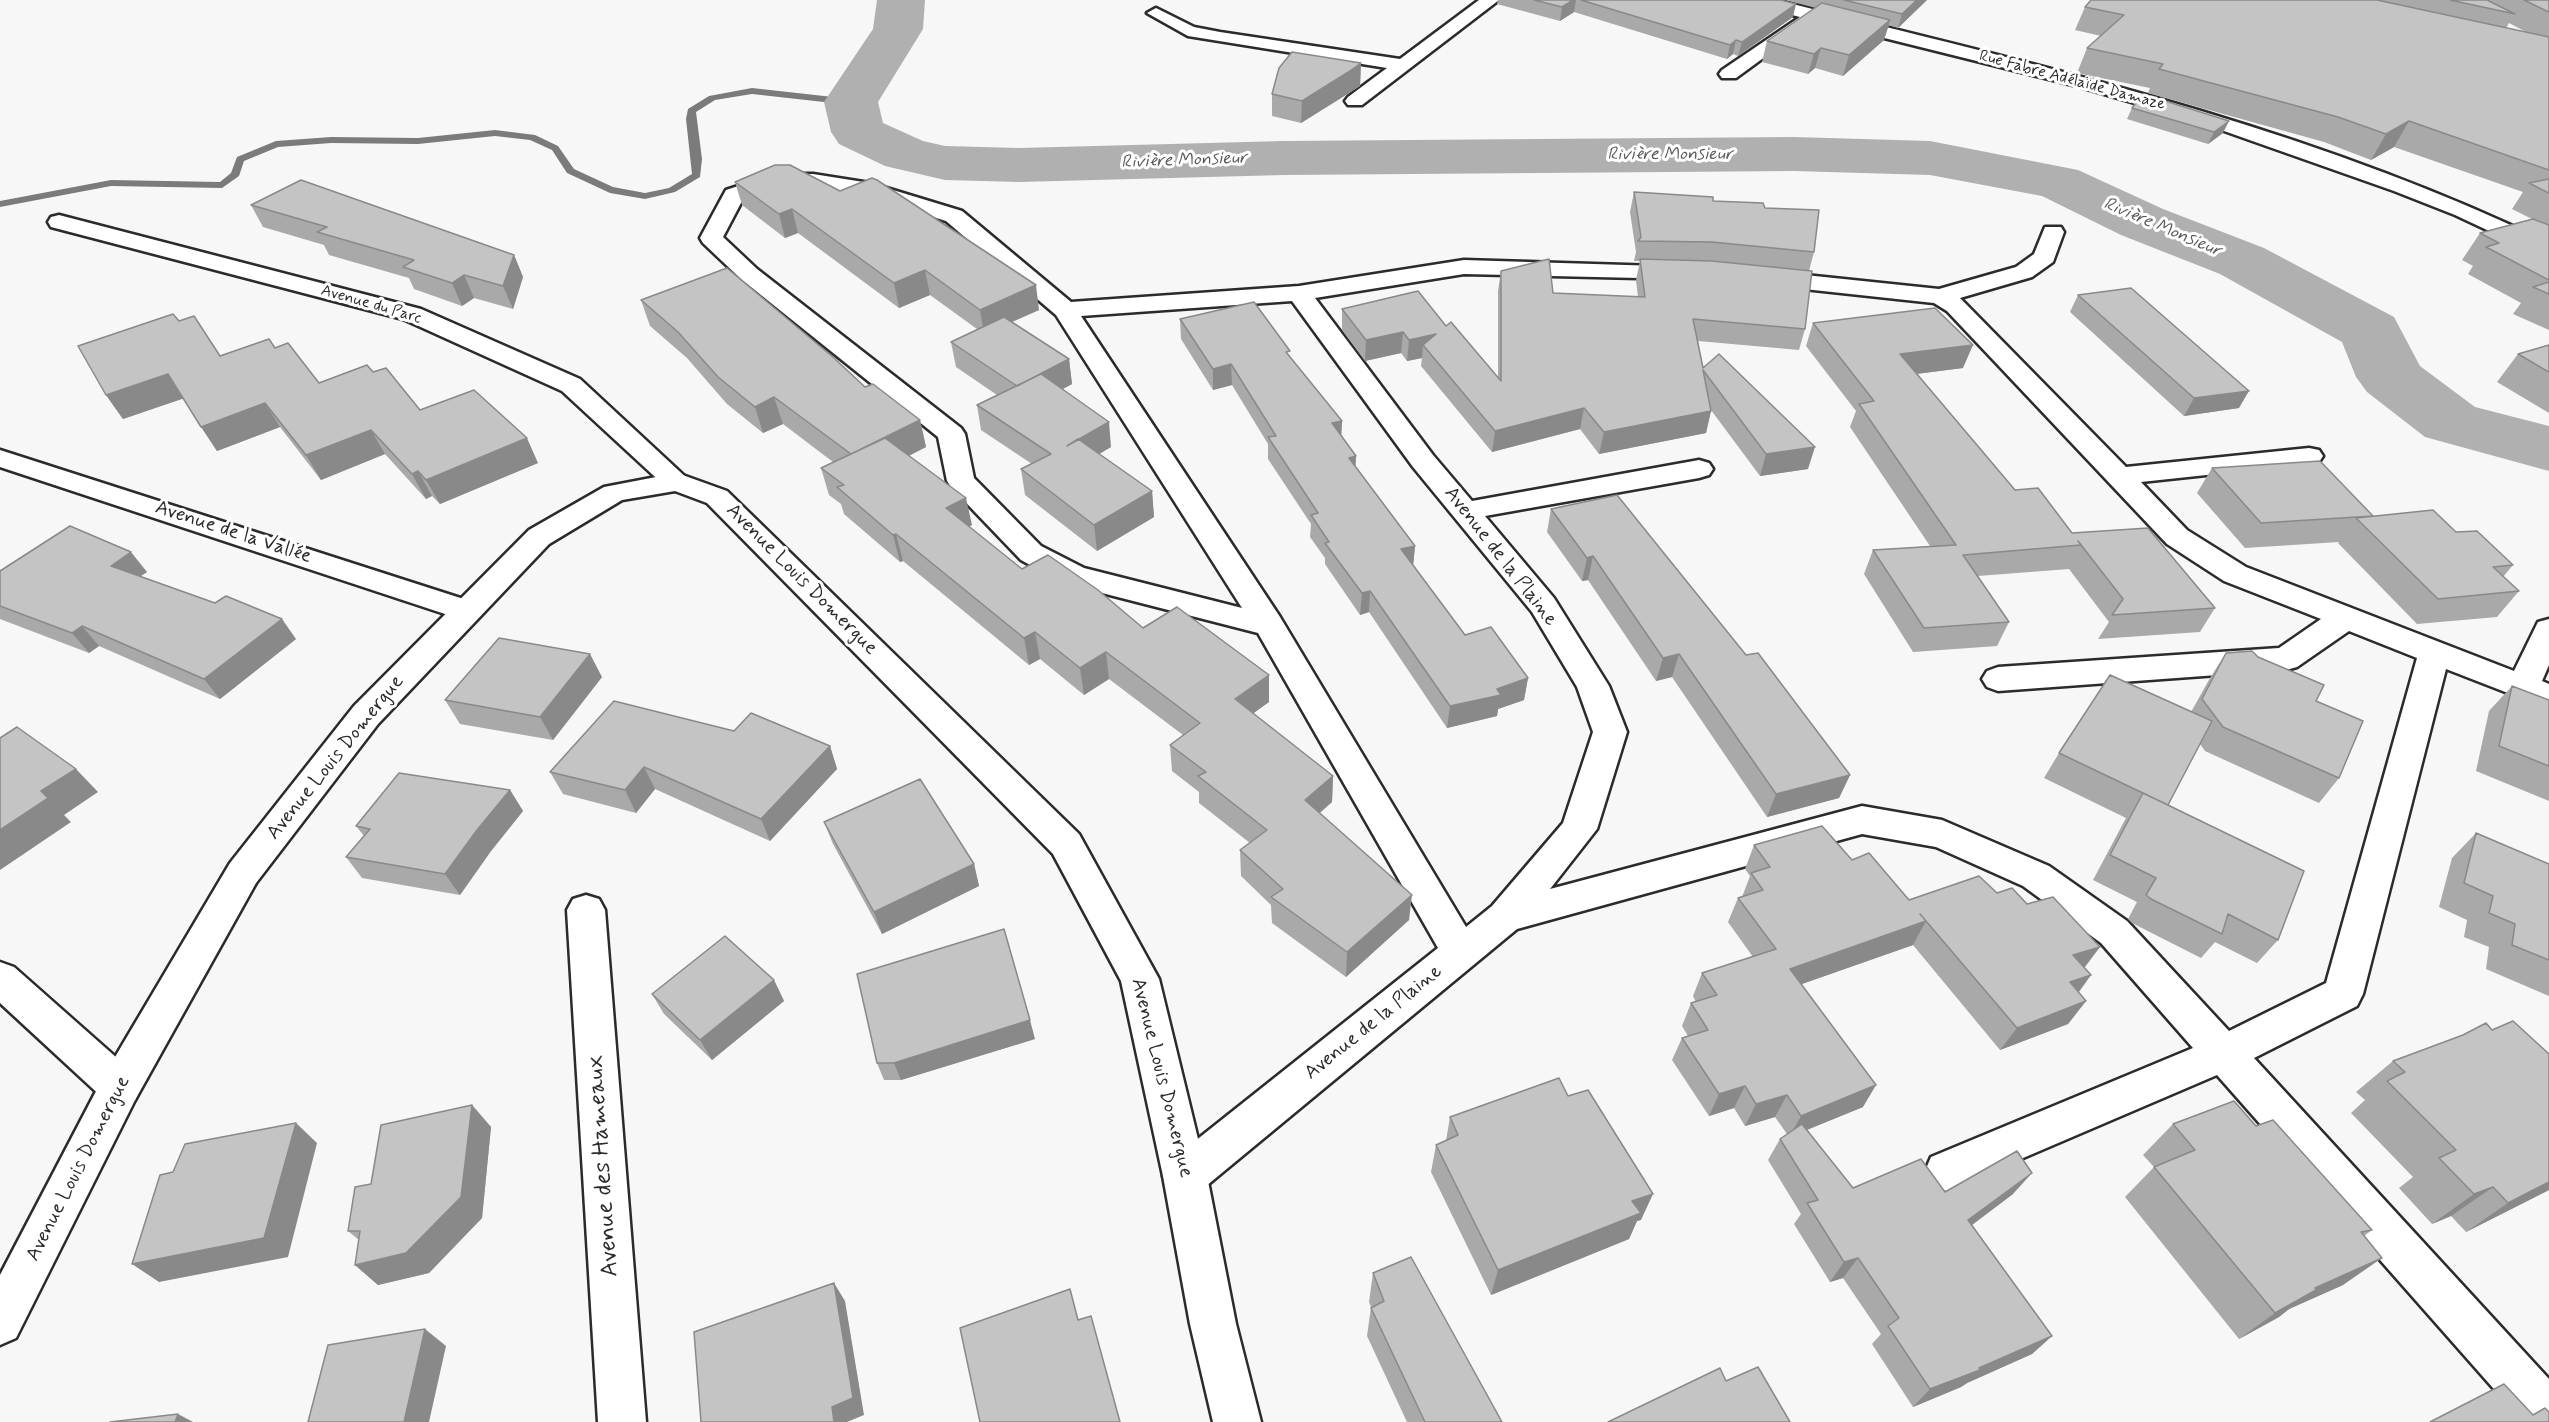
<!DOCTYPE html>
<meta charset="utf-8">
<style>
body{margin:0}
canvas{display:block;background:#f7f7f7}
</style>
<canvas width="2549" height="1422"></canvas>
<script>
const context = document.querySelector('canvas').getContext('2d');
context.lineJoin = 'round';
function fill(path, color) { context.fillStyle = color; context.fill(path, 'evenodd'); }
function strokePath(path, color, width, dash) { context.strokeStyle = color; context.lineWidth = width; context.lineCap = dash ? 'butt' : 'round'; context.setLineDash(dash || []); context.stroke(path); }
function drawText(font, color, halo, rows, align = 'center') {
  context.font = font + ' Mynerve,sans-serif'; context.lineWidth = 6; context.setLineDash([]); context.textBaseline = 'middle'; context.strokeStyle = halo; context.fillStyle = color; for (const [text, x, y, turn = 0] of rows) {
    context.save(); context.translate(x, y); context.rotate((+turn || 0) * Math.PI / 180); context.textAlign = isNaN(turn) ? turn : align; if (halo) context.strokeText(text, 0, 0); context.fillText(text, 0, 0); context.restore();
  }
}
fill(new Path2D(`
 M752,88l99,11 5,3 -5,3 -99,-11 -37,6 -19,12 6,47 -2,18 -25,15 -30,7 -35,-6 -43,-20 -15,-23 -22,-10 -35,-4 -77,8 -87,-1 -53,4 -34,14 -5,15 -17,12 -111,-2 -111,21v-6l111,-21 109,2 11,-9 6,-16 39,-16 55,-4 87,1 77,-8 40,5 23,11 16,23 39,18 32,6 24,-5 23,-14 -6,-55 2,-10 21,-13z`), '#7b7b7b');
fill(new Path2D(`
 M877,0h48l-2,29 -45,73 5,21 40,18 22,5 74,2 265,-7 510,-4 136,4 148,29 85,39 101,39 130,69 26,49 55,41 74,19v45l-124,-34 -58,-45 -11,-15 -14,-35 -122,-68 -99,-39 -79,-39 -112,-21 -136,-4 -510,4 -265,7 -74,-2 -60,-14 -46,-22 -8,-12 -7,-30 49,-73z`), '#b0b0b0');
const minor = new Path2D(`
 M1479,0h20l-137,105h-14l-3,-4 3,-4 39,-29 -199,-32 -41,-23 9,-5 38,19 26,5 180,27z
 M1746,0h30c263,65 529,125 773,243v16l-94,-44 -61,-24 -204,-72 -113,-33 -269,-67 2,3 -3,4 -71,52h-14l-3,-4 3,-4 78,-53 -51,-13z
 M775,174h38l57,9 92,28 109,91 228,-16 165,-26 227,7 4,5 -4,5 -8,2 -219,-5 -149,24 118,157 39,46 227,-41 10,3 4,6 -4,6 -10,3 -214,38 69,82 55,88 18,46 -30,97 -47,60 312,-83 80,14 107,46 78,55 102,110 97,-48 91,-325 -68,-27 -52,36 -11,3 -288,21 -11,-4 -5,-8 5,-8 11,-4 281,-19 42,-29 -97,-38 -57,-37 -220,-233 -13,-8 -167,-18 -8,-2 -4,-5 4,-5 8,-2 172,18 77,-22 18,-13 11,-27h16l3,5 -11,30 -21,15 -72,21 166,169 183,-19 10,2 4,6 -4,6 -10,2 -168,18 46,48 59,37 268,104 24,-49 11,-3v46l-7,16 7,3v25l-103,-40 -83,325 -6,12 -103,52 295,321v43h-26l-306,-347 -271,116 -15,-6 -6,-14 6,-14 262,-109 -92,-105 -78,-57 -87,-39 -74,-13 -345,95 -317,262 -15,6 -15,-6 -7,-15 7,-15 268,-213 -180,-315 -195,-50 -42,-23 -70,-73 -4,-6 -9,-44 -197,-158 -38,-36 -3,-5 26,-48zM777,186h36l53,10 80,25 110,94 186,293 -158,-40 -43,-22 -67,-68 -9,-44 -4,-6 -204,-159 -34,-32 20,-38zM1292,301l121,166 119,145 45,75 16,45 -30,91 -71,83 -26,21 -186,-310 -199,-301z
 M59,215l362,94 159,70 111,103 -4,6 -10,3 -10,-3 -105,-97 -159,-72 -352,-92 -3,-5 3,-5z
 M0,450l476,153 4,7 -4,7 -11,4 -11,-4 -454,-150z
 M586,895l13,4 6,11 41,512h-48l-31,-512 6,-11z
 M0,962l14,5 121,107 6,13 -6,13 -15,6 -15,-6 -105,-97z`);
const major = new Path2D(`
 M677,473l50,18 352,343 80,145 48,197 29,148 25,98h-48l-23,-98 -27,-148 -42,-195 -68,-127 -346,-351 -32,-12 -53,9 -73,44 -171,180 -122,159 -121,217 -119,238 -16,7v-70l105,-201 125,-211 124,-157 175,-176 75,-43z`);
strokePath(minor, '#2b2b2b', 5);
strokePath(major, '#2b2b2b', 5);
fill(minor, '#fff');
fill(major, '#fff');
fill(new Path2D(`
 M1498,0h283l12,17 -55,39 -5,-2 -6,5 -153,-47 -14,9 -63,-17z
 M1785,0h142l-29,28 -9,-3 -5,15 -41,36 -28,-8 -7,6 -46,-12 5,-21 49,-33z
 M2091,0h458v330l-36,-16 8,-11 -53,-29 5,-8 -11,-6 18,-27 52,-14 -20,-10 11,-17 -129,-45 -23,13 -47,-18 -176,-49 2,-5 -73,-15 10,-25 14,-12 -26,-6 10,-23zM2509,23l17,9 -20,-4z
 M1361,63l-1,23 -11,7 -48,30 -29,-7v-22z
 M2132,108l91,25 -15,11 -81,-25z
 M735,182l304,128 -27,12 57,37 3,25 -9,5 48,58 -12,7 53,37 2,26 -57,34 -72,-56 -4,-26 11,-5 -51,-34 -4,-25 20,-10 -41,-28 -5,-25 26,-13 -47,-34 -31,13 -101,-75 -13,5 -43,-33z
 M1634,192l79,9 52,7 49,44 -5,19 -4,58 -6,21 -101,-9 5,27 105,101 -48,7 -49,-66 -5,23 -107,21 -19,-25 -88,23 -71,-86 1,-8 -15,3 -6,-8 -36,8 -23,-31v-21l104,17 52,51v-86l3,-20 52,22 85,4 -2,-17 4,-19h-6l2,-9 -6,-40z
 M251,205l263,50 9,22 -10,32 -39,-11 -12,8 -48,-17 -5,-11 -80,-23 -5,-10 -61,-18z
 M2078,295l161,113 -55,8 -114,-104z
 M641,300l224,87 55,33 6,27 -17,9 63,69 -4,2 54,42 121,59 126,74 -16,11 80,63 -1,26 -12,11 89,107 -63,57 -74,-54 -1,-18 -30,-29 -1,-26 10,-7 -51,-40v-11l-27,-21 -2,-26 13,-10 -74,-56 -25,16 -44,-36 -11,6 -126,-104 -3,1 -56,-48 -3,-10 -12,-9 -8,-27 12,-6 -50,-38 -20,9 -36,-29 -40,-46 -37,-32z
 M1180,319l110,38 52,64 -1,15 15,20 -1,11 60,79 -2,19 52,70 63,43 -4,22 -26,9 -1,7 -50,12 -78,-116 -9,3 -35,-51v-6l-15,-21 1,-13 -43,-65v-15l-36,-59 -19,5 -32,-51z
 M179,321l41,35 55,-8 44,35 54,-11 47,38 118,53 -98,41 -8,-8 -6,3 -41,-45 -64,26 -41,-53 -63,24 -34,-53 -60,21 -17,-24z
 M1813,323l150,45 -46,6 98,116 57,43 143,75 -15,24 -102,7 11,-17 -40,-53 -91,7 31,46 -12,24 -84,6 -49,-78 9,-24 57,-4 -80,-119 6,-16 -50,-65z
 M2549,345v68l-52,-31 21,-28z
 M2212,468l161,48 83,16 57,33 -10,12 16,14 -22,26 -80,7 -79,-81 1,-1 -94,6 -48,-55z
 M1551,509l195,146 104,120 -11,23 -72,19 -95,-140 -16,4 -68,-101 -6,1 -35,-49z
 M0,571l147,1 -7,4 156,63 -76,60 -121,-53 -10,7 -89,-34z
 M2226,653l32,4 58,44 23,77 -20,25 -114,-52 -5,-7 -33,61 111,135 -21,23 -42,-21 -14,16 -69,-35 -4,-4 9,-17 -44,-22 33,-62 -82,-40 15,-25 132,-41 19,-34z
 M602,677l-49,63 -93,-16 -15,-24z
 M2512,686l37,14v101l-73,-30 13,-60z
 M734,731l96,15 7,23 -67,72 -115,-52 -19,24 -73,-19 -13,-22z
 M510,790l13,21 -32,40 -31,44 -98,-17 -16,-21 18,-21 -8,-10z
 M824,822l150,42 5,22 -97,48 -49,-90z
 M2476,833l73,31v132l-63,-27 3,-22 -25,-10 3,-17 -28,-13 13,-49z
 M1754,845l98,15 57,40 88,-7 87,75 7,7 -12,17 7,9 -18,23 -68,26 -87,-105 -111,39 61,123 -56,23 46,58 160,6 -42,31 81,111 -20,18 -65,29 -6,4 -48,20 -41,-63 9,-10 -38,-56 -13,4 -36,-58 7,-10 -33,-54 12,-21 7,-5 -12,-17 -30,9 -11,-18 -25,8 -37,-56 10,-22 6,-2 -6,-10 9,-23 5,-1 -3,-6 9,-23 51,-16 -25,-35 10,-24 4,-1 8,-21 -5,-7z
 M774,980l10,21 -72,59 -48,-46 -12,-20z
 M1035,1039l-134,41h-17l-7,-17z
 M2393,1061l156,129 -83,42 -15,-16 -19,8 -33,-36 14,-11 -62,-64 14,-13 -9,-8z
 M1568,1096l73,124 -4,1 -8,18 -138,56 -60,-123 5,-27 10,-4 4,-24z
 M472,1105l19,22 -9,91 -53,55 -51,12 -23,-20 4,-25 -11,-9z
 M2173,1124l83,2 116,104 -8,6 -21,49 -54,24 -10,8 -40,22 -114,-142 29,-30 -11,-12z
 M1373,1273l129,149h-95l-40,-86 4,-29 -2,-5z`), '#a9a9a9');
fill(new Path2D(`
 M1573,0h3l-2,12 -14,9 2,-14z
 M1917,0h10l-29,28 4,-14z
 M1796,4l-3,13 -55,39 4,-14z
 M1890,20l-6,20 -41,36 6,-21z
 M1736,40l-3,14 -6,5 3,-14z
 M1821,48l-6,20 -7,6 6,-20z
 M1361,63l-1,23 -11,7 -48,30 1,-22z
 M2229,121l-6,12 -15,11 6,-12z
 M2409,121l-15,26 -23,13 15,-26z
 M792,209l6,24 -13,5 -6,-24z
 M514,255l9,22 -10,32 -10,-23z
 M925,270l5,25 -31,13 -5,-25z
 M464,275l10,23 -12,8 -10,-23z
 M1036,285l3,25 -55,24 -4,-24z
 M1403,332l-2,21 -36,8 1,-21z
 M1436,334l-13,11 -1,13 -15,3 2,-21z
 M1973,345l-10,23 -72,9 9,-23z
 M1069,359l3,25 -51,27 -4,-25z
 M1231,364l1,21 -19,5v-21z
 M168,374l17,24 -62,21 -17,-24z
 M2249,391l-10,17 -55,8 10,-18z
 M774,397l9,27 -20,9 -8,-26z
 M265,403l15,24 -63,24 -16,-24z
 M1584,408l-4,21 -88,23 3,-21z
 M1711,411l-5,22 -107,21 5,-22z
 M920,420l6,27 -68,34 -7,-27z
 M1342,421l-1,21 -9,-19z
 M1109,422l2,25 -41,24 -3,-25z
 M371,430l14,24 -64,26 -15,-25z
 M527,438l11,25 -98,41 -14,-24z
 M1815,447l-7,22 -48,7 6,-22z
 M1356,456l-1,22 -6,-20z
 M418,471l14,25 -6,3 -14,-25z
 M1152,491l2,26 -57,34 -3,-26z
 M966,498l6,27 -21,10 -5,-27z
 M896,534l7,27 -3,1 -7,-27z
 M1415,546l-2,21 -12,-18z
 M131,552l16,20 -21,14 -15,-20z
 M1593,556l-5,24 -6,1 5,-23z
 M1370,591l-1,21 -9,3 2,-22z
 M282,619l14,20 -76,60 -16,-20z
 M82,626l17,20 -10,7 -17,-20z
 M1035,632l5,27 -11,6 -5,-27z
 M1106,652l3,27 -25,16 -4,-27z
 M590,654l12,23 -49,63 -13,-23z
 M1679,654l-7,23 -16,4 7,-23z
 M1269,675v27l-33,24 -1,-27z
 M1528,678l-4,22 -26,9 -1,7 -50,12 3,-22z
 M830,746l7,23 -67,72 -9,-22z
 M644,767l11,22 -19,24 -11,-23z
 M76,769l22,23 -34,23 7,7 -71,48v-40l41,-39z
 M1850,775l-11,23 -72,19 9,-23z
 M1333,776l-1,26 -28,24 1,-26z
 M510,790l13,21 -32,40 -31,44 -15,-21 32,-44z
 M974,864l5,22 -97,48 -8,-22z
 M1412,895l-3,25 -63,57 1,-25z
 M1926,921l-13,24 -134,47 11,-23z
 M2100,947l-18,24 -9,-16z
 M2091,975l-17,23 -4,-16z
 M774,980l10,21 -72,59 -12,-20z
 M2086,1001l-18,23 -68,26 17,-22z
 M1030,1020l5,19 -134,41 -7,-17z
 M1876,1085l-13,22 -74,30 12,-21z
 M1745,1086l-11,22 -25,8 10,-22z
 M1787,1095l-12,22 -30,9 11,-22z
 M472,1105l19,22 -9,91 -53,55 -51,12 -23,-20z
 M296,1123l21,20 -29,114 -129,25 -27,-18z
 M2032,1173l-19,21 -62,47 17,-21z
 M2549,1182v8l-83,42 42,-29z
 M2493,1187l-42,29 -19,8 42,-30z
 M1653,1194l-12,26 -4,1 -8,18 -138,56 7,-25 134,-69z
 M1858,1258l-15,20 -13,4 14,-20z
 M2382,1258l-39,27 -54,24 -10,8 -40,22 36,-26 40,-25z
 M834,1283l11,18 19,114 -17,7h-13l-2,-15z
 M425,1329l21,17 -17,76h-25z
 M2052,1336l-20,18 -65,29 -6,4 -48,20 17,-18z
 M178,1414l15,8h-18z`), '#898989');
const building = new Path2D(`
 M1534,0h39l-11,7z
 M1581,0h200l15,4 -54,38 -6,-2 -6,5z
 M1844,0h73l-15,14z
 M2091,0h286l172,37v133l-140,-49 -23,13 -48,-17 -179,-48 4,-5 -76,-16 37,-33 -39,-8z
 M2450,0h37l28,14z
 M2524,0h25v12z
 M1822,3l68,17 -41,35 -28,-7 -7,6 -47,-13z
 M1292,52l69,11 -11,8 -48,30 -30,-7 7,-26z
 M2143,94l86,27 -15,11 -82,-24z
 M775,165h15l50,26 32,-13 5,2 159,105 -56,25 -55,-40 -31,13 -102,-74 -13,5 -44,-32z
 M2549,179v14l-20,-10z
 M301,180l213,75 -11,31 -39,-11 -12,8 -49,-16 11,-7 -97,-28 10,-5 -76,-22z
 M1634,192l79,5v4l50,2 2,5 54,2 -5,42 -102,-10 -74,-1 3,-4z
 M2533,219l16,6v55l-63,-33 13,-4 -19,-10z
 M1549,259l4,34 92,4 -5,-38 72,2 100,10 -7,58 -112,-10 10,49 16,-14 96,93 -49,7 -63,-84 8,41 -107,21 -20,-24 -89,23 -72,-86 13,-11 -27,6 -6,-8 -37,8 -24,-31 76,-18 28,35 5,-4 50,59v-110z
 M727,268l107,90 31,29 8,-3 47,36 -69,34 34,-16 81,60 -20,10 76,61 26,-14 50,35 45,38 34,-21 92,68 -34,24 98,77 -28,24 107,95 -65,57 -76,-55 12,-8 -43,-39 27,-20 -69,-54 8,-4 -36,-27 30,-22 -94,-71 -26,16 -45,-36 -11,6 -128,-104 -3,1 -56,-48 7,-2 -23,-17 30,-14 -77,-57 -19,10 -37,-30 -40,-45 -37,-32z
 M2549,282v12l-16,-7z
 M2131,288l118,103 -55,7 -116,-103z
 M1254,302l36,49 -4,1 56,69 -10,2 24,33 -7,2 66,88 -14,3 64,86 26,-8 37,51 -31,11 4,6 -51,11 -80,-115 -8,2 -37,-50 4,-1 -18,-27 7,-2 -50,-76 8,-1 -45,-72 -18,5 -33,-50z
 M1935,308l38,37 -73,9 115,136 23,-2 34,45 76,-5 67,80 -103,7 11,-16 -45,-58 3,4 -118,10 46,67 -85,6 -51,-78 83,-5 -97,-141 15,-3 -61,-78z
 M173,314l6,7 15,-5 26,40 49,-17 6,9 13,-5 31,40 48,-18 6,7 13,-4 34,42 54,-20 53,48 -101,42 -8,-9 -6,3 -41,-44 -65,25 -41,-52 -64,24 -33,-53 -62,21 -28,-49z
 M1004,317l65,42 -52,27 -66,-44z
 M2549,345v27l-31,-18z
 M1041,374l68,48 -42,24 11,-7 74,52 -58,34 -73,-56 30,-15 -74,-49z
 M2320,461l53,55 -112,7 -49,-55z
 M1617,495l129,160 12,-2 92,122 -74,19 -97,-140 -16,4 -70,-102 -6,2 -36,-49z
 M2433,510l23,22 21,-1 36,34 -20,2 26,24 -81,8 -82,-81z
 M70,526l61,26 -20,14 104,37 11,-7 56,23 -78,60 -122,-53 -10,7 -72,-27v-35z
 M499,638l91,16 -50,63 -95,-17z
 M2252,651l6,6 66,28 -8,16 47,20 -24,57 -116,-51 -21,-28 24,-46z
 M2110,675l102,46 -44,84 -109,-52z
 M2512,686l37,14v66l-50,-20z
 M614,701l120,30 17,-18 79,33 -69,73 -117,-52 -19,23 -75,-18z
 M17,727l59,42 -35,22 7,7 -48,32v-92z
 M399,773l111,17 -33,40 -32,44 -99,-17 24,-28 -14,-3z
 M920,779l54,85 -100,48 -50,-90z
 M2143,793l161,78 -26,69 -50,-26 -6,20 -71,-35 -5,-4 10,-17 -46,-23z
 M1822,826l30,34 17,-7 40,47 70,-24 18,17 15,-5 15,16 26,-7 47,50 -27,8 18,20 -21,7 16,19 -69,27 -97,-114 6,7 -136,48 86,116 -75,31 -14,-21 -31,9 -11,-18 -26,8 -37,-56 26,-8 -17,-27 26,-8 -15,-22 74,-24 -38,-51 25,-8 -12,-17 19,-6 -16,-22z
 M2476,833l73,31v96l-37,-15 3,-21 -26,-11 4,-17 -29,-13z
 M1004,929l26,91 -136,43h-17l-20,-89z
 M725,936l49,44 -74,60 -48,-46z
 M2513,1021l36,33v128l-41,21 -15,-16 -19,7 -35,-36 17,-8 -69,-69 18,-9 -12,-11 70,-26 23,-12 6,7z
 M1559,1078l9,18 20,-6 65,104 -21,7 9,12 -143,57 -62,-125 22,-10 -8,-18z
 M2234,1101l22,25 17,-6 99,110 -11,2 21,26 -67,30 1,2 -41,23 -121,-146 41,-17 -22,-26z
 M472,1105l-11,92 -55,56 -51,12 5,-34h-12l7,-44 16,-3 10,-59z
 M296,1123l-32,115 -132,26 28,-89 13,-3 12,-28z
 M1802,1124l51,64 68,-29 24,33 72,-41 15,22 -64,47 84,116 -73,32 1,2 -50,19 -42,-63 11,-8 -41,-60 -14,4 -37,-59 11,-3 -38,-61z
 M1411,1257l91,165h-77l-54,-114 13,-7 -11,-28z
 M834,1283l19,115 -21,9 2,15h-133l-7,-90z
 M1070,1289l8,31 13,-4 29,106h-140l-20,-94z
 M425,1329l-21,93h-96l20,-77z
 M1758,1367l32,55h-182l112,-54 6,13z
 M2504,1384l29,31 12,-7 4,4v10h-119z
 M178,1414l-3,8h-65z`);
fill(building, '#c4c4c4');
strokePath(building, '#898989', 1.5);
drawText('16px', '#2b2b2b', '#fff', [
 ["Rue Fabre Adélaïde Damaze",2072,81,15],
 ["Avenue du Parc",371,305,16]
]);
drawText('italic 18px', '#5a5a5a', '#fff', [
 ["Rivière Monsieur",1670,155],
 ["Rivière Monsieur",1184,161,-2],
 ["Rivière Monsieur",2162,228,23]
]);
drawText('20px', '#2b2b2b', '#fff', [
 ["Avenue de la Vallée",233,533,18],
 ["Avenue de la Plaine",1500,557,52],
 ["Avenue Louis Domergue",801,580,45],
 ["Avenue Louis Domergue",336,758,-51],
 ["Avenue de la Plaine",1374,1023,-39],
 ["Avenue Louis Domergue",1161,1078,76],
 ["Avenue Louis Domergue",79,1169,-63]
]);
drawText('24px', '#2b2b2b', '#fff', [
 ["Avenue des Hameaux",604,1166,-94]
]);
</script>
